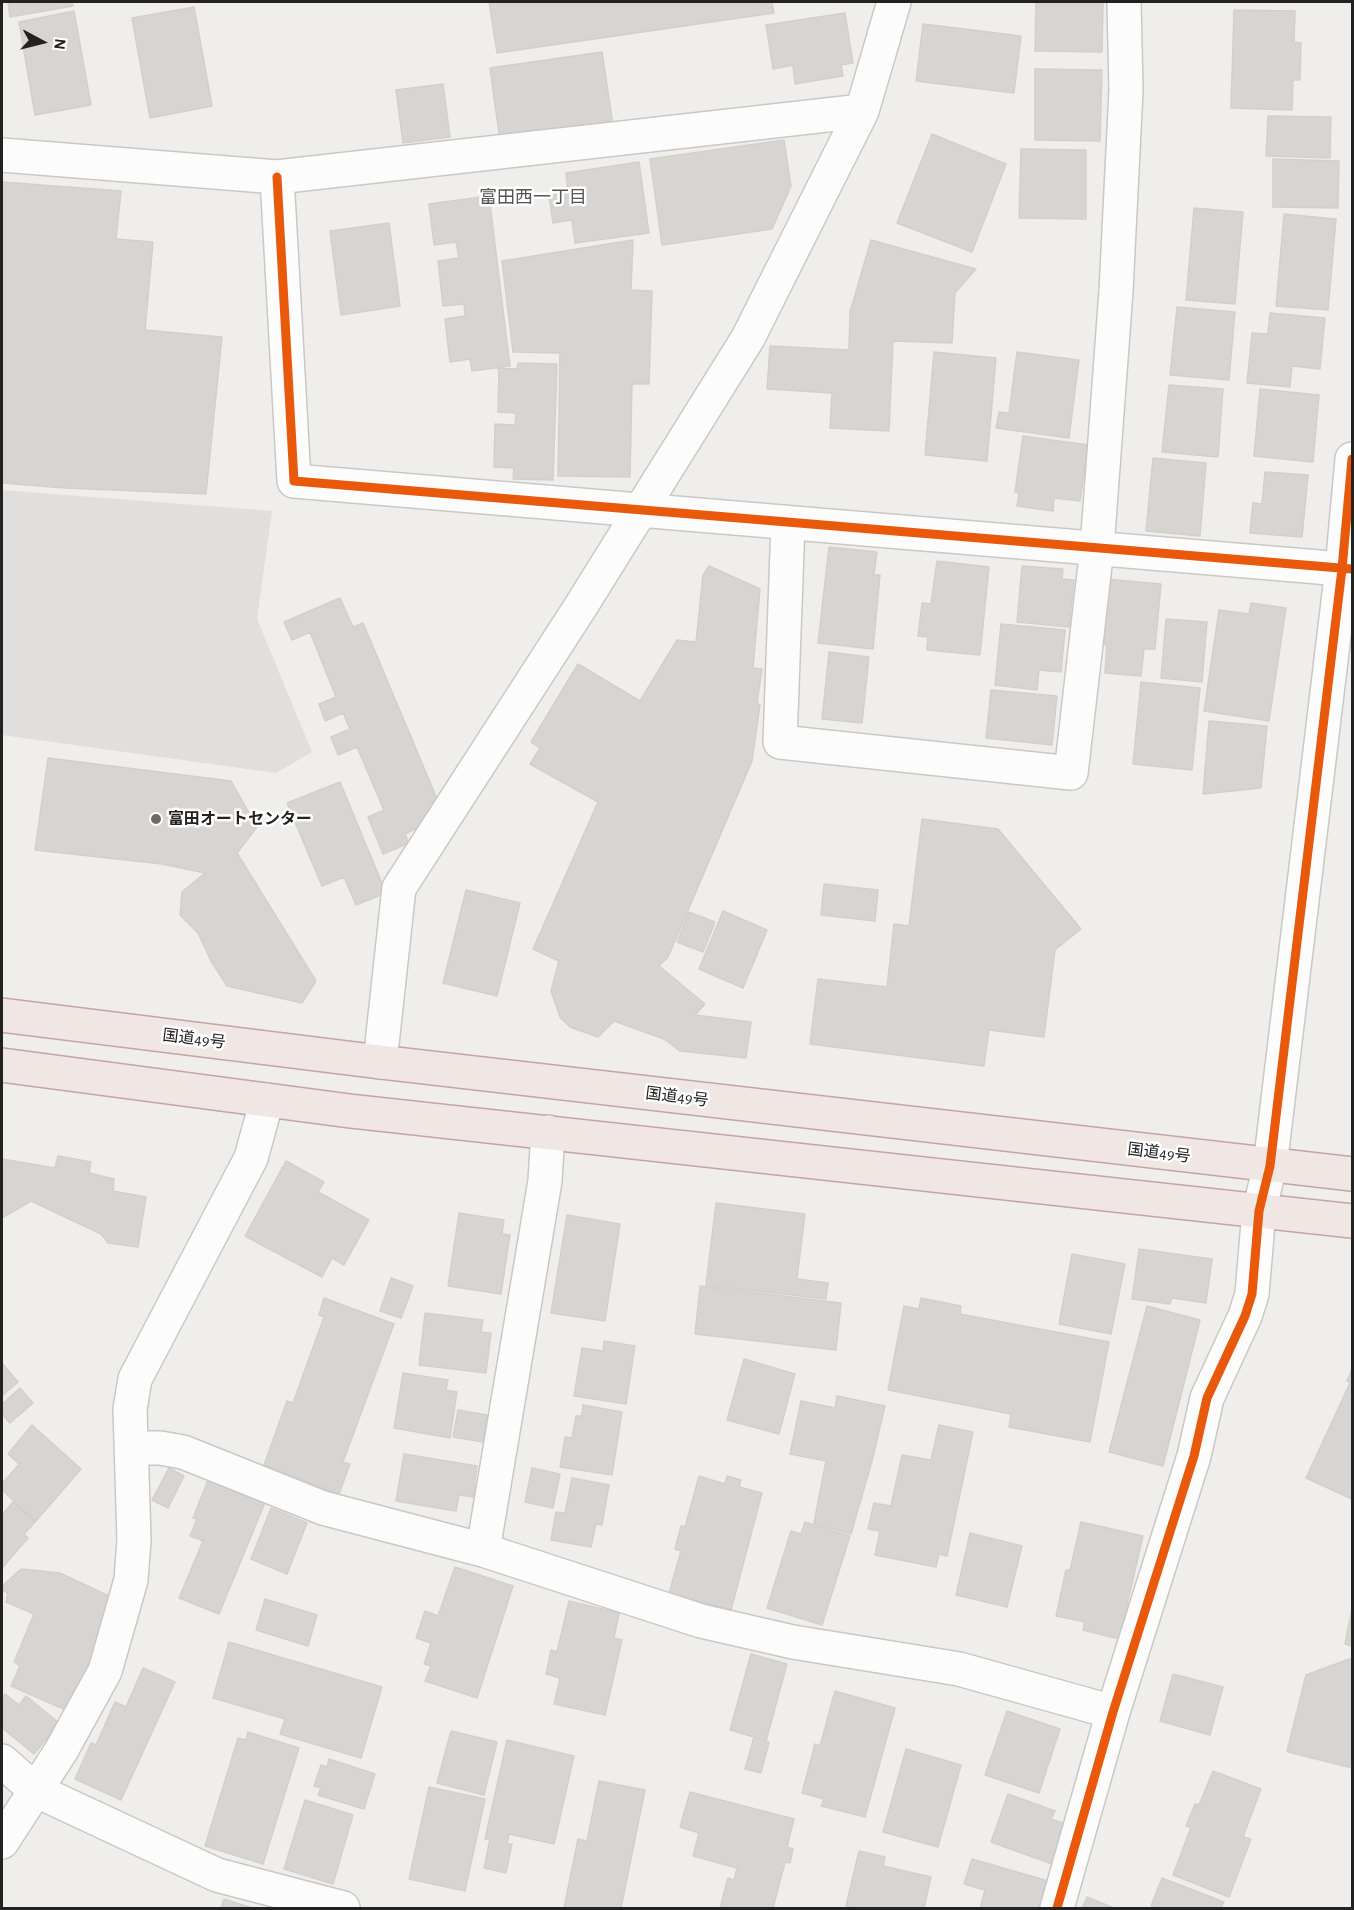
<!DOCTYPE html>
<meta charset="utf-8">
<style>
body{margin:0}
#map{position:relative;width:1354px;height:1910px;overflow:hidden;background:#f0eeeb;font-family:"Alegreya Sans",sans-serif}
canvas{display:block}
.frame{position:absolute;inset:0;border:3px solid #222;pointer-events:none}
.north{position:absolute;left:12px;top:12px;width:60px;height:60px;-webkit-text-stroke:4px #fff;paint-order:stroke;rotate:97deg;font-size:16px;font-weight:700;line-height:24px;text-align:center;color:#222}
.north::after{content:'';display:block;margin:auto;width:21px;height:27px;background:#222;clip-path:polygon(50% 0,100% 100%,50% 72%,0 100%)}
</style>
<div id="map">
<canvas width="1354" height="1910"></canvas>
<div class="frame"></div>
<div class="north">N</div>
</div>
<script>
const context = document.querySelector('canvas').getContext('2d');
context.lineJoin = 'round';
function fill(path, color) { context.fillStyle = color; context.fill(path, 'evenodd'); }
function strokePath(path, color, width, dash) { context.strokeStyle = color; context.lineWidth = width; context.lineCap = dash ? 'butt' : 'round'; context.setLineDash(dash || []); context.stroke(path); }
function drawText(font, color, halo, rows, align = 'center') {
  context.font = font + ' "Alegreya Sans","Noto Sans JP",sans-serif'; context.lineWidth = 5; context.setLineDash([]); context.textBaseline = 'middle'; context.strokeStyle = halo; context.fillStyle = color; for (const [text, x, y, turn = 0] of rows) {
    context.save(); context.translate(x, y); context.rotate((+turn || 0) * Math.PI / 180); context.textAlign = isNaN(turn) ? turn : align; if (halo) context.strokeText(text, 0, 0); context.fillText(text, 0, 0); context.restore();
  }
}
fill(new Path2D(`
 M2,490l270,21 -15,108 55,133 -36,21 -274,-38z`), '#e0dfde');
const building = new Path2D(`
 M8,2h64l1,4 -63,11z
 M489,2h283l2,11 -277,40z
 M1036,2h67l-1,50 -67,-1z
 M194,7l18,99 -62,12 -18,-100z
 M1234,10l61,1 -1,31 7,1 -1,37h-7l-1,30 -61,-2z
 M74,11l17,94 -56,10 -16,-93z
 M845,13l8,50 -12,2 2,11 -48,8 -2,-19 -20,4 -7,-44z
 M923,24l98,12 -7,57 -98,-12z
 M602,52l11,73 -113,16 -10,-73z
 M1035,69l67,1 -2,71 -65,-1z
 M443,84l7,53 -47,6 -7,-53z
 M1268,116l63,1 -1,41 -64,-2z
 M932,134l74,30 -34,88 -75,-29z
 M784,140l7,46 -19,43 -110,16 -12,-86z
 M1021,149l65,1v69l-67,-1z
 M1273,159l66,2 -1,47 -65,-1z
 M639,162l10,71 -74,10 -3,-23 -19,3 -4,-28 19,-2 -2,-20z
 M2,182l119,9 -5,48 37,3 -8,88 77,7 -16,157 -141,-6 -63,-5z
 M489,196l21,170 -38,5 -2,-12 -20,3 -5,-43 20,-3 -1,-12 -21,2 -5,-45 21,-3 -3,-16 -22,3 -5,-41z
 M1194,208l49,4 -8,92 -49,-4z
 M1284,214l52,5 -8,91 -52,-4z
 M389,223l11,83 -59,9 -11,-84z
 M633,240l-2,50 21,1 -3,93h-17l-2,93 -72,-1 2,-123 -47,-1 -11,-91z
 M871,240l105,29 -21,24 -3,50 -59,-2 -4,90 -59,-3 2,-35 -65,-4 3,-43 79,4 1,-38z
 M1177,307l58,5 -6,68 -59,-5z
 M1270,313l55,5 -5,51 -28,-3 -2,21 -43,-4 5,-50 16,1z
 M934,352l62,6 -9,103 -62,-6z
 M1017,352l62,8 -10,78 -73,-10 3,-16 10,1z
 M518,363l39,1 -4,116 -40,-1 1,-11 -20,-1 1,-43 20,1 1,-12 -18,-1 1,-44 18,1z
 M1169,385l54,4 -5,68 -56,-5z
 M1260,389l59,6 -6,67 -59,-6z
 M1023,436l65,9 -8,56 -26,-3 -1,13 -36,-5 2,-13 -4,-1z
 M1153,458l53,5 -6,73 -54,-5z
 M1265,472l43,3 -6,62 -52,-4 3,-30 9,1z
 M829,547l48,5 -3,23h6l-7,74 -55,-6z
 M937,561l52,6 -9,88 -53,-5 1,-13 -10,-1 4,-33 9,1z
 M709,566l51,23 -7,79 9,1 -5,34 3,2 -8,56 -84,196 -9,9 46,38 -10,11 56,7 -5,36 -66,-7 -16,-12 -50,-18 -16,16 -28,-10 -10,-10 -9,-26 8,-30 -26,-12 65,-147 -68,-38 10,-16 -9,-6 47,-78 62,37 37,-61 19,2 7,-67z
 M1022,566l41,3 -1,10 12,1 -5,47 -52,-5z
 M1106,579l55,5 -6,65h-11l-3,27 -36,-3 2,-28 -7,-1z
 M340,598l13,29 10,-4 75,178 -13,23 -20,10 4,9 -26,11 -15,-37 16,-7 -27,-63 -19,8 -7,-18 19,-8 -7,-16 -18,8 -6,-17 17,-7 -26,-65 -18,8 -8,-18z
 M1251,603l35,5 -17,113 -65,-10 15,-101 30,4z
 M1166,619l41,3 -5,60 -41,-4z
 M1001,624l64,6 -4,42 -22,-2 -2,20 -42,-5z
 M829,652l40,5 -7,66 -40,-4z
 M1141,682l59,6 -8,82 -59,-6z
 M991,690l66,6 -5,49 -66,-7z
 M1209,721l58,5 -6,62 -58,6z
 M48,758l183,23 26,46 -20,26 79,128 -14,22 -75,-17 -16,-25 -13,-28 -18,-18 2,-23 23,-19 -43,-9 -127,-14z
 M340,782l46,111 -30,12 -12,-28 -22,9 -35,-83z
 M922,819l76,10 83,100 -26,21 -11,87 -55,-7 -5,36 -174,-22 8,-65 69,8 7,-63 15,2z
 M824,884l54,6 -3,31 -54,-6z
 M466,890l54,13 -23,93 -54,-13z
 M723,911l44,19 -24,58 -44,-19z
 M689,912l26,10 -12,30 -26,-10z
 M58,1156l33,6 -2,11 25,6 -1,12 33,6 -8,50 -30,-4 -7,-9 -70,-33 -29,17v-59l53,9z
 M286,1161l38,21 -6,10 51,28 -25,45 -12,-7 -10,19 -77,-41z
 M716,1203l89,11 -8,65 31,4 -2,16 -120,-14z
 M459,1213l45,7 -2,14 8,1 -9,59 -53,-8z
 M567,1215l53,9 -15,97 -54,-8z
 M1139,1249l73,10 -6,44 -34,-5 -2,6 -38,-5z
 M1072,1254l53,10 -14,70 -52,-10z
 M391,1278l22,8 -12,32 -21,-7z
 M700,1286l141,17 -5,47 -141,-16z
 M324,1298l70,26 -51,138 7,2 -11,30 -75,-29 23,-64 6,2 31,-86 -5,-2z
 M921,1298l40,8 -1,8 149,28 -19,100 -81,-15 2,-13 -123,-24 16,-84 15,3z
 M1147,1306l53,14 -37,146 -54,-14z
 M425,1313l58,7 -2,12 10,1 -5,40 -67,-8z
 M604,1341l31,5 -9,58 -52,-8 8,-48 21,3z
 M744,1359l51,15 -16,60 -52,-14z
 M2,1363l16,19 -16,14z
 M1352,1369v130l-46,-21 44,-95 -3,-2z
 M403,1373l45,7 -2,10 11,2 -7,46 -56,-10z
 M20,1388l13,15 -23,20 -8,-9v-10z
 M837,1396l48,10 -13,55 -21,73 -37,-11 12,-62 -36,-7 11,-53 34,7z
 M583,1405l39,7 -10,63 -52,-8 5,-30 7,1 4,-22h6z
 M458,1410l29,5 -4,27 -30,-5z
 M32,1425l49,44 -45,52 -34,-31v-6l17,-20 -11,-10z
 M939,1425l34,7 -26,124 -8,-2 -3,13 -61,-12 5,-24 -12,-2 6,-26 17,3 11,-51 29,5z
 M404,1454l73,12 -4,31 -14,-2 -3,16 -60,-10z
 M169,1468l15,8 -16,32 -16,-8z
 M532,1468l28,6 -7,34 -28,-6z
 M699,1476l26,8 2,-8 14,4 -2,7 23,6 -31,117 -62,-17 12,-42 -6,-2 6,-23 4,1z
 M572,1478l37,7 -7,40 -6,-1 -5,23 -40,-7 5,-28 9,1z
 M208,1480l9,3 1,-3 48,20 -47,114 -40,-16 24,-57 -13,-5 7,-17 -4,-1z
 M13,1502l22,20 -11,12 4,4 -26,30v-53z
 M271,1508l36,15 -20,51 -36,-15z
 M805,1522l45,14 -28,89 -55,-17 24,-77 10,3z
 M1081,1522l62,14 -24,103 -36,-9 2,-8 -29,-6 10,-46h4z
 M970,1533l52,13 -15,61 -51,-12z
 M455,1567l58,19 -36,112 -52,-17 6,-15 -7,-2 7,-21 -15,-5 9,-27 13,5z
 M21,1569l39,4 51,24 -23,74 -20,40 -57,-25 9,-20 -6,-4 20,-48 -28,-12 2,-9 -6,-3v-4z
 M265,1599l52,16 -9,31 -52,-16z
 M569,1601l50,12 -5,25 8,2 -17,75 -51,-11 6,-26 -14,-4 5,-24 6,2z
 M1352,1609v37l-7,-2z
 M229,1642l153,45 -21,71 -81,-24 5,-15 -72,-21z
 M751,1654l36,10 -21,77 3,1 -8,31 -16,-4 9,-32 -24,-7z
 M1352,1658v110l-64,-16 -1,-1 19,-76z
 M143,1668l32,14 -54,118 -46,-21 16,-36 5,2 19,-43 11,5z
 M1173,1674l50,13 -13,48 -50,-14z
 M835,1691l60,17 -30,109 -44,-11 3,-7 -22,-6 13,-49 5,2z
 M5,1694l14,11 7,-9 33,27 -25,31 -32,-26v-29z
 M1007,1711l53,18 -21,64 -54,-18z
 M451,1731l46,11 -13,53 -47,-12z
 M248,1732l51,16 -36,116 -58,-18 33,-108 8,2z
 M507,1740l67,16 -20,88 -45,-10 -2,10h5l-6,29 -22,-5 6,-29h-5z
 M906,1749l55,16 -23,82 -55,-15z
 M329,1759l46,15 -11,35 -46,-14 3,-7 -7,-2 7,-21 6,2z
 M1213,1771l48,18 -18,48 8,2 -22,58 -56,-22 18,-48 -5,-1 9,-22 4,1z
 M599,1781l46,9 -24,118h-57l14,-69 9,2z
 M429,1787l56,12 -20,92 -56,-12z
 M690,1792l104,27 -7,28 6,2 -3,14 -5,-1 -12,46h-53l8,-30 6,2 3,-12 -44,-12 6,-23 -19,-6z
 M1008,1794l47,17 -4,8 16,5 -15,40 -61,-22z
 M305,1800l48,15 -20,69 -49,-15z
 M859,1851l26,6 -2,9 48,11 -7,31h-68l-10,-2z
 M972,1859l76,22 -9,27h-59l5,-18 -21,-6z
 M1162,1878l62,24 -3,6h-64l-6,-2z
 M1087,1897l27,11h-32z
 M224,1899l28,9h-31z`);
fill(building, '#d7d4d2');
strokePath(building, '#d3d0cc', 1.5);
const minor = new Path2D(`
 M2,155l275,22 585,-66
 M277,177l17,304 1048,88
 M788,523l-8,219 291,31 26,-225 19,-257 10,-201 -2,-88
 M380,1062l19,-174 182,-282 167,-268 114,-227 32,-109
 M133,1448h27l23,4 140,56 160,42 218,71 92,21 166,27 154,43
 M483,1550l62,-369 3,-49
 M2,1761l33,29 182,85 126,33
 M2,1842l59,-91 44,-80 26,-91 3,-40 -4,-131 5,-30 116,-221 16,-58
 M1057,1908l56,-196 81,-256 13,-58 38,-82 7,-22 7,-83`);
const tertiary = new Path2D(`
 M1259,1211l11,-45 72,-597 10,-110`);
const trunk = new Path2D(`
 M2,1015l378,47 972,112
 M2,1065l348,46 1002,110`);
strokePath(minor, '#c9c8c7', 36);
strokePath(tertiary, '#c9c8c7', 36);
strokePath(trunk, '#c5a2ac', 36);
strokePath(minor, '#fdfcfc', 33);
strokePath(tertiary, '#fdfcfc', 33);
strokePath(trunk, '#f0e6e4', 33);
strokePath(new Path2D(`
 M277,177l17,304 1058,88
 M1057,1908l56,-196 81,-256 13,-58 38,-82 7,-22 7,-83 11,-45 72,-597 10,-110`), '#e8590c', 9);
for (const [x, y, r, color] of [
 [156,819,6,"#6a6968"]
]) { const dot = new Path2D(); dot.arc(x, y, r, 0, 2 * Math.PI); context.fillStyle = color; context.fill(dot); strokePath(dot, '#fff', 2); }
drawText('bold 16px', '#222', '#fff', [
 ["富田オートセンター",168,819]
], 'left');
drawText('16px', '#222', '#fff', [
 ["国道49号",194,1039,7],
 ["国道49号",677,1097,7],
 ["国道49号",1159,1153,7]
]);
drawText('18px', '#555', '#fff', [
 ["富田西一丁目",533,198]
]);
</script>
